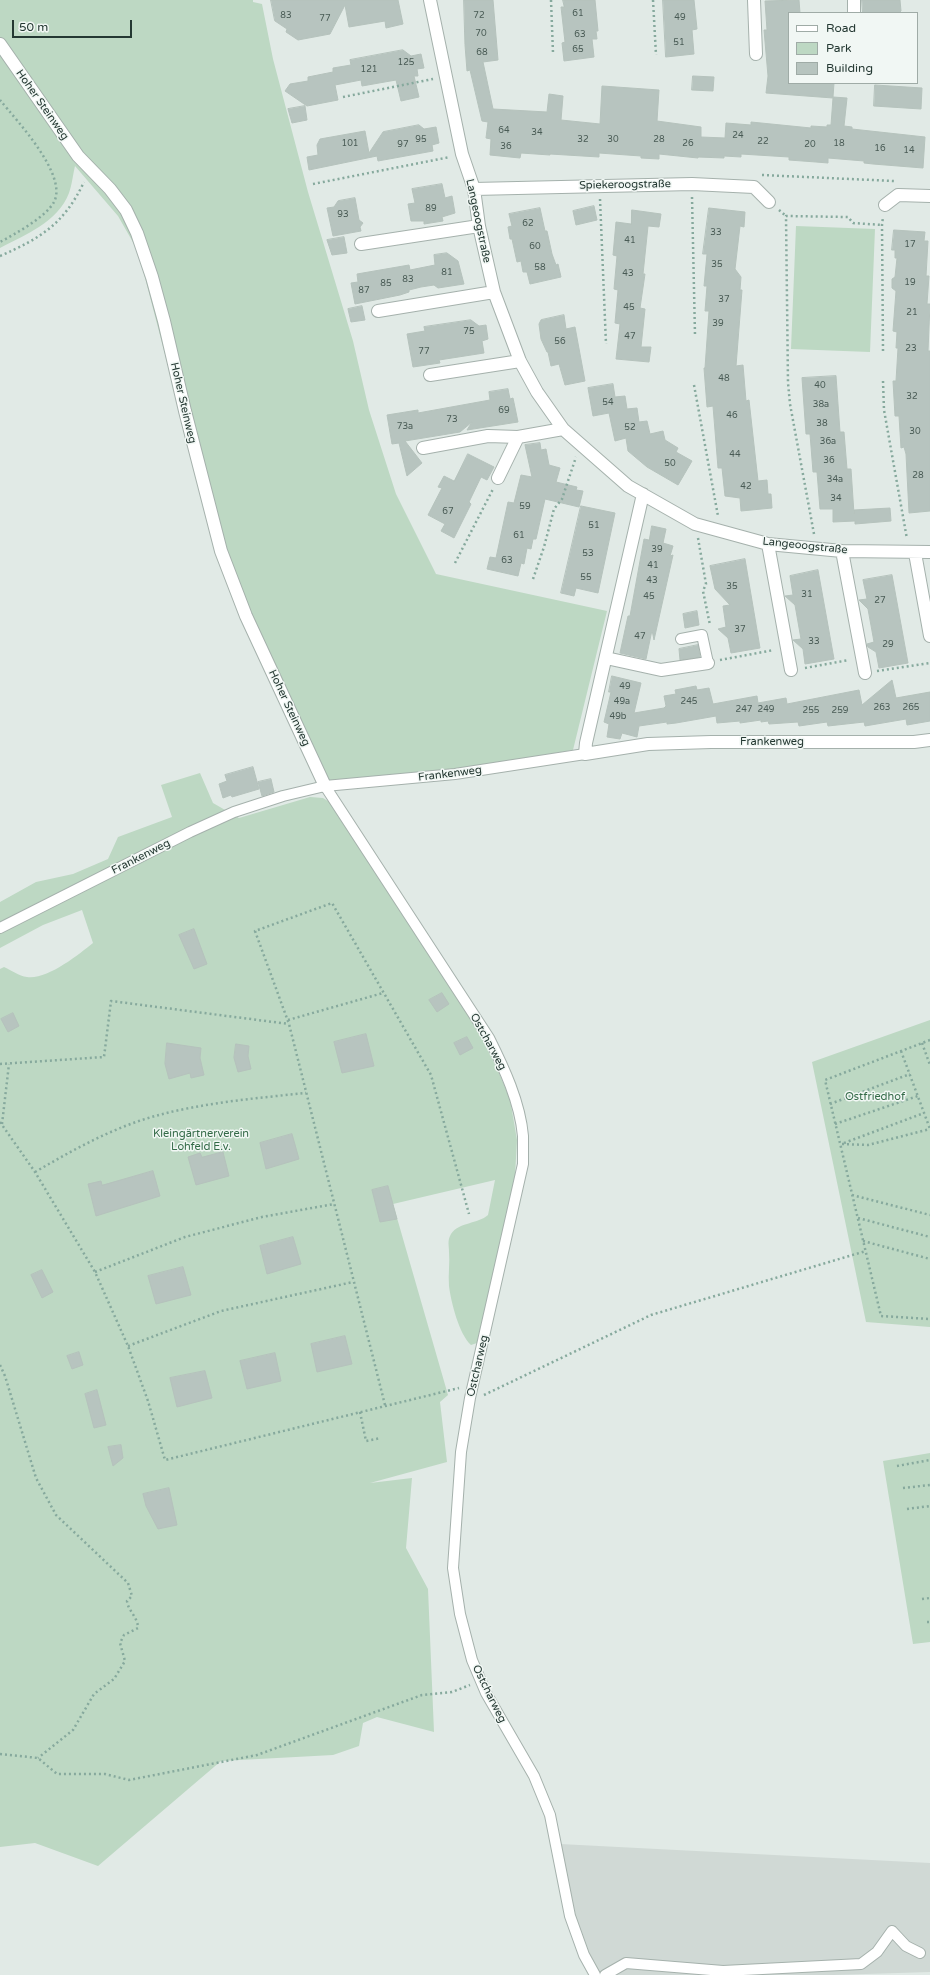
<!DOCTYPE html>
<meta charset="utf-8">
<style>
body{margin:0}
#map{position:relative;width:930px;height:1975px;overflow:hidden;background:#e1eae6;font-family:"Varela Round",sans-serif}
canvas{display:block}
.legend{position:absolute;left:788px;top:12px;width:130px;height:72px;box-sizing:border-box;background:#f1f7f4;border:1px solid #9faba6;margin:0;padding:5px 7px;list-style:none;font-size:12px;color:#243832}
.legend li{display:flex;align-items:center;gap:8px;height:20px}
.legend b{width:20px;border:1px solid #9faba6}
.scale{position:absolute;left:12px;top:20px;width:120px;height:18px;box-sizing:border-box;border:2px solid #243832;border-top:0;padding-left:5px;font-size:12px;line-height:14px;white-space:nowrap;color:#243832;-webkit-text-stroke:3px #f1f7f4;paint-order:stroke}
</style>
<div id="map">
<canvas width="930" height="1975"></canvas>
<ul class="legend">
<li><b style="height:5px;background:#fff"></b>Road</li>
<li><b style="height:11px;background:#bdd8c3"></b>Park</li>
<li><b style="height:11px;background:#b7c4bf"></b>Building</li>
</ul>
<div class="scale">50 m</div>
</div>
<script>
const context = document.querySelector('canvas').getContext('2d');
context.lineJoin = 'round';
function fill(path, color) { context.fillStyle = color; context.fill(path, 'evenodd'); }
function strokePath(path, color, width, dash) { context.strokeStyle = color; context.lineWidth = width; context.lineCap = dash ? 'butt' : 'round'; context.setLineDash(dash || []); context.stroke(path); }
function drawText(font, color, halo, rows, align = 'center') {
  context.font = font + ' "Varela Round",sans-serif'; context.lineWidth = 3; context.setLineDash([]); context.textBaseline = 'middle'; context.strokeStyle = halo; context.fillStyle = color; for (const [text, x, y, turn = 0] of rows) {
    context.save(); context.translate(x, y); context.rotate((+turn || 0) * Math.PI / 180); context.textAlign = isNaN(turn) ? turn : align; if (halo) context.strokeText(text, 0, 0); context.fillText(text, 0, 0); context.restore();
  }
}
fill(new Path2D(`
 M560,1844l370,19v109l-96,3h-236l-17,-36z`), '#d0d9d5');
fill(new Path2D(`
 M0,0h253v2l9,2 11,55 35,133 45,149 16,69 27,84 40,80 171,37 -34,139 -119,20 -133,11 -105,-231 -78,-299 -20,-35 -43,-50c-2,8 -3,19 -6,27 -11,29 -44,42 -69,55z
 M796,226l79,3 -5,123 -79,-3z
 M200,773l13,30 26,15 71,-21 13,1 8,5 148,229 20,41 11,26 7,41 -2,36 -38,167 -6,2c-12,-11 -20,-43 -22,-59 -1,-12 1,-23 0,-34 0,-7 -2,-11 2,-18 8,-12 27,-10 37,-19l7,-35 -102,24 55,191 -8,7 7,60 -77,21 42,-5 -6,70 22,41 6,143 -57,-15 -14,6 -4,23 -26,9 -112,6 -123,105 -63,-23 -35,4v-878l4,-2c7,3 15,9 23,10 20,3 51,-22 66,-34l-11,-33 -39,15 -43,23v-46l36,-20 37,-8 35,-15 10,-22 54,-20 -11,-32z
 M930,1020v307l-64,-5 -54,-260z
 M930,1453v189l-17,2 -30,-183z`), '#bdd8c3');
const building = new Path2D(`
 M271,0h127l5,24 -17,4 -1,-7 -36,6 -4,-22 -15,29 -32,6 -12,-8 1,-3 -12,-8z
 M464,0h29l5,60 -15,2 10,47 54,3 2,-18 14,2 -2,24 39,4 2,-38 57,4 -2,31 44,6v10l24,1 1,-15 25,2v-3l60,6v-2l16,1v-2h4l2,-27 -67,-5 2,-17 -4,-46h3l-2,-29 34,-1 1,13h-11v70h45l-1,14 14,1 -3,28 8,1v2l73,8 -2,31 -50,-4 -9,-1v-2l-36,-3v5l-12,-1 -27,-2v-3l-48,-3v3l-17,-1v2l-26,-1v1l-39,-4v5l-18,-1v-2l-42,-3v4l-49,-3v1l-29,-2 -1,5 -30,-3 1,-16 -5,-1 2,-16 -6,-1 -12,-51 -3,1 -2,-26z
 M563,0h32l3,31h-2l1,8h-5l2,18 -30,4 -2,-18 3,-1 -4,-35h3z
 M663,0h31l3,29 -5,1 2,24 -28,3z
 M862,0h38l1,11 -2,2h-36z
 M403,50l8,6 10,-2 3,14 -7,1 1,7h-4l5,21 -18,4 -5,-21 -34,6 -1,-6 -26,5 3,15 -31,6 -22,-15 5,-7 18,-3v-4l25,-5v-4l18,-3 -1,-5z
 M693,76l21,1 -1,14 -21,-1z
 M875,85l47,3 -1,21 -47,-3z
 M305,106l2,14 -15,3 -4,-14z
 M419,125l5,4 12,-2 3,16 -7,2 1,6 -55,10 -1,-5 -68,14 -2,-13 11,-2 -1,-10 3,-6 45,-8 4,22 14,-21z
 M442,184l3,14 7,-2 3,17 -13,4 1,4 -19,3v-3h-13l-3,-17 7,-1 -3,-14z
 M355,198l4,22 4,3 -3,4 1,4 -28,5 -6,-28 7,-1 4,-6z
 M594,206l3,14 -21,5 -3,-14z
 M540,208l5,23h2l5,23 4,11 2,-1 3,13 -31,7 -3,-12h-4l-2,-11 -4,1 -5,-23h-2l-2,-12 4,-1 -3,-12z
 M709,208l36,4 -1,15 -4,-1 -5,43 6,8 -1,13h2l-6,76 7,-1 3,36 3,-1 9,81 9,-1 1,14h3l1,14 -31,3 -1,-13 -15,-2 -3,-28h-4l-5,-62 -6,1 -3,-39h1l4,-57h-4l2,-25h-3l3,-32h-4z
 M632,210l29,4 -2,13 -11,-1 -5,48h2l-5,34 5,1 -4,38h10l-2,15 -33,-3 4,-35 -5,-1 3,-33 -4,-1 3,-33 -4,-1 3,-33 15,2z
 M894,230l31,2 -1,9h4l-2,35h3l-2,28h3l-2,47h2v160l-21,2 -3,-59 -2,-7 -3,1 -2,-32h-4l-2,-35h3l2,-33h-2l1,-16 -4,-1 3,-40 -4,-3v-9l3,-2 2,-19h-2v-8h-3z
 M344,237l3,16 -15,2 -5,-15z
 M447,253l11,8 6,23 -26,4 -4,-3 -13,2 -12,3v2l-9,3 -45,9 -4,-21 7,-1 -1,-8 52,-9 1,5 25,-5 -1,-10z
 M362,306l3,14 -14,2 -3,-13z
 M564,315l2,14 9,-2 10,54 -20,4 -6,-21 -8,2 -3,-14h-1l-6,-13 -2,-15 2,-4z
 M471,320l8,6 7,-1 2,14 -6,2 2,12 -45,7 1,3 -27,4 -6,-33 18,-3 -1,-4z
 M836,376l4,56h4l3,37h4l3,45v-4l36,-2 1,13 -36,3v-3l-22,1v-13h-13l-3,-37h-4l-3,-38h-4l-4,-56z
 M613,384l2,13 10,-1 2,13 10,-1 2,14 8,-1 3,13 13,-3 2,9 13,8 -2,4 16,9 -14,24 -31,-18 -19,-16 -2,-13 -11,3 -6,-28 -16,3 -5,-28z
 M508,389l2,10 3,-1 5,24 -51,8 5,-8 -12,10 -55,9 17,22 -15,13 -8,-33 -7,1 -5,-29 31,-5v3l72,-13 -1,-8z
 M540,443l1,7 5,-1 3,16 11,3 -4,14 21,5 -1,3 7,1 -4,16 -34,-8 -9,40h-3l-2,10 -4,-1 -3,16 -3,-1 -3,13 -31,-7 3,-12 6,1 12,-56 6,1 7,-28 11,2 -7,-32z
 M468,454l26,13 -7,13 -6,-3 -12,25 2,2 -17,34 -13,-7 4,-7 -17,-9 14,-27 -4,-1 6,-11 10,5z
 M581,506l34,7 -17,80 -22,-5 -2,8 -13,-3z
 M652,526l14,3 -3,14 10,3 -3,10 3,-1 -19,85 -2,-10 -6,29 -26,-6 8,-37h2l14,-77 5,1z
 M745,559l15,89 -29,5 -3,-15 -10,-9 8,-2 -3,-21 7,-1 -15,-16 -5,-23z
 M818,570l16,89 -29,5 -2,-15 -10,-9 8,-1 -6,-34 -10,-9 8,-1 -3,-19z
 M892,575l16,88 -29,5 -3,-16 -8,-5 -1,-3 7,-2 -6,-33 -9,-9 8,-1 -4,-19z
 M697,611l2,14 -14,3 -2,-14z
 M698,645l2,12 -20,3 -1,-11z
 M612,676l29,7 -7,30 30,-5 2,-2 -2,-10 12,-2 -1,-4 21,-4 1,4 12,-2 4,16 44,-8 1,7 28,-5 1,6 72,-14 3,15 30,-25 4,18 34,-6v29l-23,4 -1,-6 -41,7 -1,-4 -36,4 -1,-4 -28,4 -1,-4 -29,2 -1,-3 -7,1v-2l-21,3v-2l-23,2 -1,-7 -40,7 -9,1v-2l-28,4 -2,11 -15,-4 -2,6 -13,-2 2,-13 -5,-2 7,-30h-2z
 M253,767l6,22 -27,8 -1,-2 -8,3 -4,-14 8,-3 -2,-6z
 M271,779l3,13 -12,4 -4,-14z
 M194,929l13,35 -13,5 -15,-34z
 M442,993l7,11 -12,8 -8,-12z
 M13,1013l6,13 -11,6 -7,-13z
 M366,1034l8,32 -32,7 -8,-31z
 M467,1037l6,11 -13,7 -6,-12z
 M167,1043l34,5 -1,10 4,17 -13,3 -1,-5 -21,6 -4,-15z
 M236,1044l13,2 -1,10 3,13 -13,3 -4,-14z
 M292,1134l7,25 -33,10 -6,-26z
 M223,1152l6,24 -33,9 -8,-28 12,-4 2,4z
 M153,1171l7,25 -64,20 -8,-32 13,-3 1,4z
 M388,1186l9,33 -17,3 -8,-32z
 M293,1237l8,27 -34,10 -7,-28z
 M183,1267l8,28 -35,9 -8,-28z
 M42,1270l11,22 -11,6 -11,-23z
 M345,1336l7,28 -35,8 -6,-28z
 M79,1352l4,13 -11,4 -5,-13z
 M275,1353l6,28 -34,8 -7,-28z
 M205,1371l7,27 -35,9 -7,-29z
 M97,1390l9,35 -12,3 -9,-34z
 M121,1445l2,13 -10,8 -5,-19z
 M169,1488l8,37 -19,4 -12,-23 -3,-12z`);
fill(building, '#b7c4bf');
strokePath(building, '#b5c2bc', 1);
const service = new Path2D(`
 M681,639l21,-4 6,28
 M325,786l164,252c15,30 31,64 34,98 0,10 0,19 0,28l-53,234 -9,54 -8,116 7,46 12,46 14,33 48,83 16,39 20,101 14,39 11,20
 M0,928l190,-96 44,-20 49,-16 42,-10 130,-12 130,-20
 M605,1975l21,-12 97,8 138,-7 16,-12 15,-21 14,15 14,7`);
const minor = new Path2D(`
 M430,0l32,154 12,35 5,37 15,66 26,69 17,31 26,37 65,57 67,38 73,20 74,7 88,1
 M754,0l2,54
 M854,0v13
 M0,44l78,112 32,33 16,21 11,23 15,44 12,44 21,90 36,140 25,65 79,170
 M474,189l218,-5 62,3 15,15
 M885,205l13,-10 32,1
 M361,244l118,-18
 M378,311l116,-19
 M430,375l90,-14
 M423,448l65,-12 30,1 45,-8
 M498,478l20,-41
 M643,494l-57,249 -1,11 63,-10 63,-2h203l16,-2
 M768,544l23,126
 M842,551l23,122
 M915,553l15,83
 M606,658l55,12 47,-7`);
strokePath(service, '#a5b1ac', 12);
strokePath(minor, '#a5b1ac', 14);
strokePath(new Path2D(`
 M551,0l2,53
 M653,0l3,55
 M343,97l90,-18
 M0,100c17,21 68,75 54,102 -8,15 -39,32 -54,40
 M762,175l132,6
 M313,184l137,-27
 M692,197l3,138
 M600,199l6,145
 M779,210l7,6
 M0,256c41,-18 64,-32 84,-74
 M883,351l-1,-126 1,-8
 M883,381l1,29 23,129
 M694,385l24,131
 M814,534l-24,-130 -2,-21 -2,-167 62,1 5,6 29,2
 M698,538l8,46 -3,7 7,34
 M455,563l38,-74
 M533,579l11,-32 10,-38 8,-10 14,-42
 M720,660l54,-10
 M805,668l44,-8
 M877,671l53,-8
 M288,1020l95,-27
 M930,1040l-105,40 56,236 49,3
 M922,1043l8,22
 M901,1051l29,78
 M0,1064l104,-7 7,-56 178,23
 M830,1104l80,-30
 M0,1122l35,50 60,100 33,74 20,55 17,59 294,-72
 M2,1124l7,-60
 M835,1124l83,-28
 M844,1143l80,-30
 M842,1144l26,1 62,-16
 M35,1172c38,-22 77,-44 120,-56 47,-13 102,-18 151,-23
 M852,1195l78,20
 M858,1218l72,19
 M863,1241l67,18
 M95,1272l90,-35 77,-20 72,-13
 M128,1346l93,-35 132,-29
 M0,1365l5,11 31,102 20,37 72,68 4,13 -5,5c1,10 11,16 11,27l-14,7 -4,8 5,18 -11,18 -20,15 -21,36 -35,28
 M484,1395l167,-80 215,-64
 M385,1405l-96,-381 -34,-93 77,-28 99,172 38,139
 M360,1412l6,29 15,-3
 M897,1466l33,-6
 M903,1488l27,-3
 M907,1509l23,-3
 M922,1599l8,-1
 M927,1622h3
 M0,1754l38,4 19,16h48l24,6 128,-25 165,-60 30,-3 18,-7`), '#86a99d', 2.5, [2, 3]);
strokePath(service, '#fff', 10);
strokePath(minor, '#fff', 12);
drawText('9px', '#495b55', null, [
 ["61",578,14],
 ["83",286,16],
 ["72",479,16],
 ["49",680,18],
 ["77",325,19],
 ["70",481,34],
 ["63",580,35],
 ["51",679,43],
 ["65",578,50],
 ["68",482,53],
 ["125",406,63],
 ["121",369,70],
 ["64",504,131],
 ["34",537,133],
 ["24",738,136],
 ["95",421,140],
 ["32",583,140],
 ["30",613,140],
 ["28",659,140],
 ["22",763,142],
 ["101",350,144],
 ["26",688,144],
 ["18",839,144],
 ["97",403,145],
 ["20",810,145],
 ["36",506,147],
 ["16",880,149],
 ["14",909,151],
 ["89",431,209],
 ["93",343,215],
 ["62",528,224],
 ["33",716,233],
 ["41",630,241],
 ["17",910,245],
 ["60",535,247],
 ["35",717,265],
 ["58",540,268],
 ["81",447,273],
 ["43",628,274],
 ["83",408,280],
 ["19",910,283],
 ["85",386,284],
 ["87",364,291],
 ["37",724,300],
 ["45",629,308],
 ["21",912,313],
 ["39",718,324],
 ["75",469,332],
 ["47",630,337],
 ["56",560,342],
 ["23",911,349],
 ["77",424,352],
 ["48",724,379],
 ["40",820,386],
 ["32",912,397],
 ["54",608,403],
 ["38a",821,405],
 ["69",504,411],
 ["46",732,416],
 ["73",452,420],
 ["38",822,424],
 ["73a",405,427],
 ["52",630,428],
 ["30",915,432],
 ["36a",828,442],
 ["44",735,455],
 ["36",829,461],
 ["50",670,464],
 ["28",918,476],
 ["34a",835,480],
 ["42",746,487],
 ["34",836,499],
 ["59",525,507],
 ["67",448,512],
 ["51",594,526],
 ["61",519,536],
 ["39",657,550],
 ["53",588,554],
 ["63",507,561],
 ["41",653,566],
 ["55",586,578],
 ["43",652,581],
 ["35",732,587],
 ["31",807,595],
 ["45",649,597],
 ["27",880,601],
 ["37",740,630],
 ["47",640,637],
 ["33",814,642],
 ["29",888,645],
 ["49",625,687],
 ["49a",622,702],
 ["245",689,702],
 ["263",882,708],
 ["265",911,708],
 ["247",744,710],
 ["249",766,710],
 ["255",811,711],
 ["259",840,711],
 ["49b",618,717]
]);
drawText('11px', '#243832', '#f1f7f4', [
 ["Hoher Steinweg",42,105,55],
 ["Spiekeroogstraße",625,185,-1],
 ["Langeoogstraße",478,221,78],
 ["Hoher Steinweg",183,403,77],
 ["Langeoogstraße",805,546,6],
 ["Hoher Steinweg",289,708,65],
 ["Frankenweg",772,742],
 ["Frankenweg",450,774,-7],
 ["Frankenweg",141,857,-27],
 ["Ostcharweg",488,1042,61],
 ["Ostcharweg",478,1366,-77],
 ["Ostcharweg",489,1694,64]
]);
drawText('11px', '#336a47', '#f1f7f4', [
 ["Ostfriedhof",875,1097],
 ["Kleingärtnerverein",201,1134],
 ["Lohfeld E.v.",201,1147]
]);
</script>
